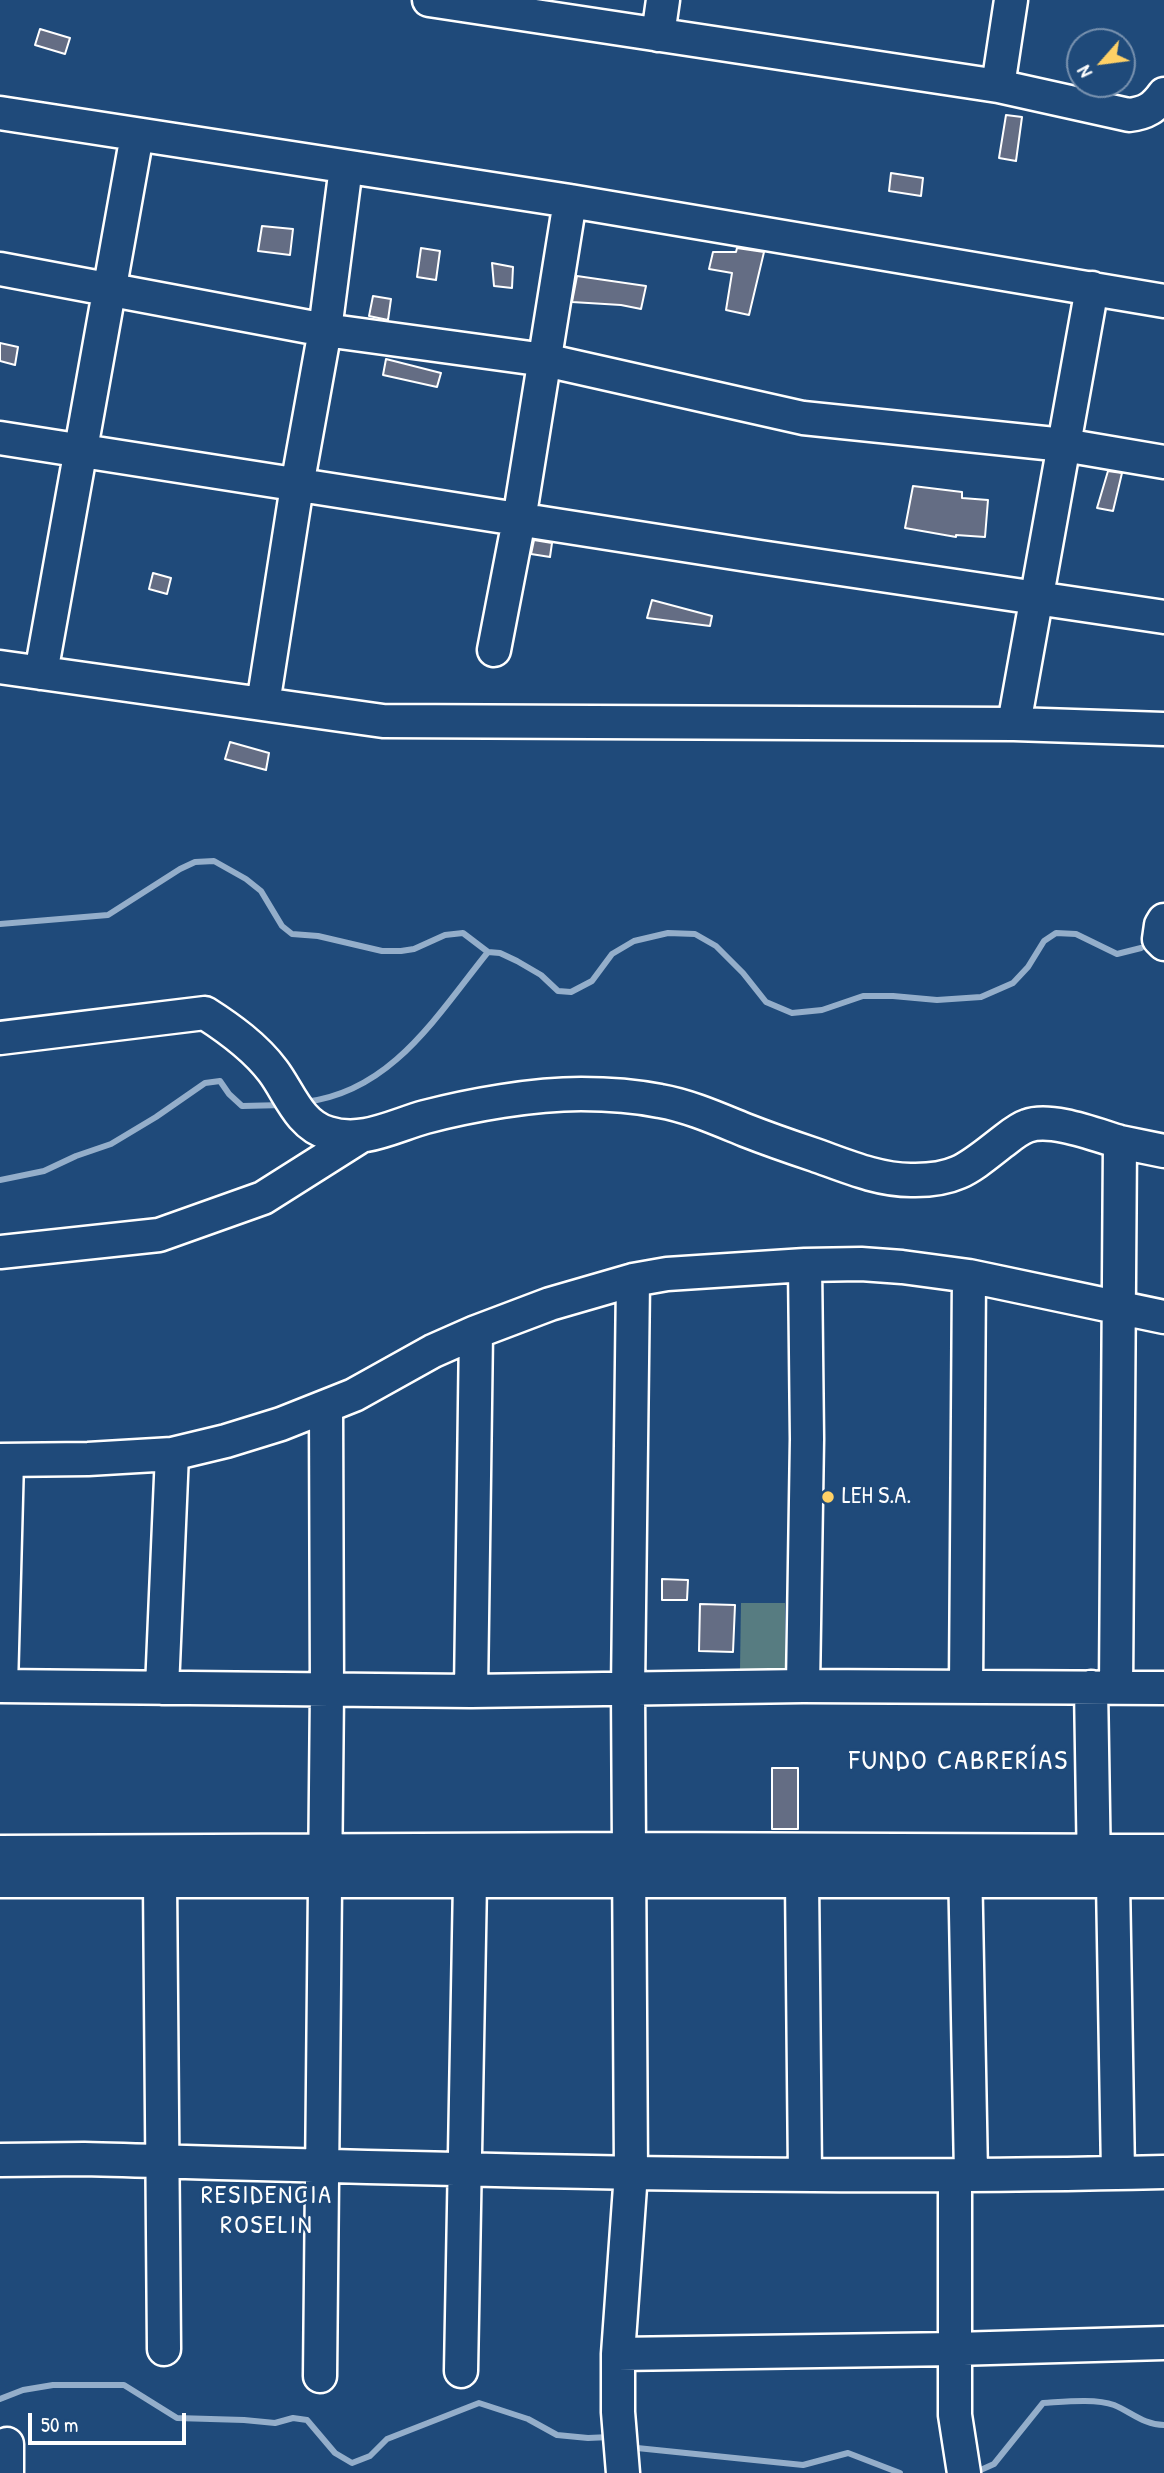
<!DOCTYPE html>
<meta charset="utf-8">
<style>
body{margin:0}
#map{position:relative;width:1164px;height:2473px;overflow:hidden;background:#1f4a7a;font-family:"Patrick Hand",sans-serif}
canvas{display:block}
.north{position:absolute;left:1066px;top:28px;width:70px;height:70px;box-sizing:border-box;background:#1f4a7a;border:2px solid #7992af;border-radius:50%;rotate:242deg;font-size:19px;font-weight:700;line-height:28px;text-align:center;color:#fff}
.north::after{content:'';display:block;margin:auto;width:24px;height:32px;background:#ffd166;clip-path:polygon(50% 0,100% 100%,50% 72%,0 100%)}
.scale{position:absolute;left:28px;top:2413px;width:158px;height:32px;box-sizing:border-box;border:4px solid #fff;border-top:0;padding-left:9px;font-size:21px;line-height:24px;white-space:nowrap;color:#fff;-webkit-text-stroke:5px #1f4a7a;paint-order:stroke}
</style>
<div id="map">
<canvas width="1164" height="2473"></canvas>
<div class="north">N</div>
<div class="scale">50 m</div>
</div>
<script>
const context = document.querySelector('canvas').getContext('2d');
context.lineJoin = 'round';
function fill(path, color) { context.fillStyle = color; context.fill(path, 'evenodd'); }
function strokePath(path, color, width, dash) { context.strokeStyle = color; context.lineWidth = width; context.lineCap = dash ? 'butt' : 'round'; context.setLineDash(dash || []); context.stroke(path); }
function drawText(font, color, halo, rows, align = 'center') {
  context.font = font + ' "Patrick Hand",sans-serif'; context.lineWidth = 5; context.setLineDash([]); context.textBaseline = 'middle'; context.strokeStyle = halo; context.fillStyle = color; for (const [text, x, y, turn = 0] of rows) {
    context.save(); context.translate(x, y); context.rotate((+turn || 0) * Math.PI / 180); context.textAlign = isNaN(turn) ? turn : align; if (halo) context.strokeText(text, 0, 0); context.fillText(text, 0, 0); context.restore();
  }
}
fill(new Path2D(`
 M741,1603h44v66h-45z`), '#577c81');
strokePath(new Path2D(`
 M0,924l108,-9 72,-46 15,-7 19,-1 32,18 15,12 21,35 10,8 26,2 64,15h19l13,-2 31,-14 18,-2 25,19 12,1 17,8 24,14 17,16 13,1 21,-11 20,-27 22,-13 34,-8 27,1 21,12 27,27 23,29 26,11 30,-3 41,-14h30l44,4 44,-3 32,-14 15,-16 16,-26 12,-8 20,1 41,20 24,-6
 M305,1102c87,-10 132,-87 183,-150
 M0,1180l44,-9 32,-15 35,-12 45,-27 49,-34 15,-2 9,13 13,12 42,-1
 M0,2399l23,-9 30,-5h71l53,33 67,2 31,3 18,-5 14,2 28,33 17,10 18,-7 17,-17 92,-36 49,16 29,16 31,3 22,-1
 M629,2445l8,3 166,17 45,-12 52,20
 M974,2473l20,-9 49,-61c19,-1 52,-5 71,2 17,7 30,20 50,20`), '#94aeca', 6);
const building = new Path2D(`
 M40,29l30,9 -5,16 -30,-9z
 M1006,115l16,2 -6,44 -17,-3z
 M891,173l32,5 -2,18 -32,-5z
 M262,226l31,3 -3,26 -32,-4z
 M421,248l19,3 -4,29 -19,-3z
 M737,248l27,4 -15,63 -23,-5 6,-37 -23,-4 4,-17h23z
 M492,263l21,4 -1,21 -18,-2z
 M577,276l69,10 -5,23 -20,-4 -49,-3z
 M373,296l18,3 -3,21 -19,-4z
 M0,343l18,4 -3,18 -15,-4z
 M386,359l55,14 -4,14 -54,-12z
 M1108,471l14,2 -9,38 -16,-3z
 M913,486l49,6v6l26,2 -3,37 -29,-2v2l-51,-9z
 M534,540l18,3 -2,14 -19,-3z
 M153,573l18,5 -4,16 -18,-5z
 M652,600l60,16 -2,10 -63,-8z
 M230,742l39,11 -3,17 -41,-11z
 M662,1579l26,1 -1,20h-25z
 M700,1604l35,1 -2,47 -34,-1z
 M772,1768h26v61h-26z`);
fill(building, '#646d84');
strokePath(building, '#fff', 2);
const minor = new Path2D(`
 M429,0l569,86 131,29c17,-2 25,-7 35,-21
 M658,35l5,-35
 M998,86l13,-86
 M0,113l570,88 594,100
 M0,269l325,61 220,30 258,58 261,27 100,17
 M0,438l760,119 404,60
 M494,650l25,-130 51,-319
 M0,667l383,54 631,3 150,5
 M41,673l96,-538
 M263,704l34,-218 28,-156 21,-163
 M1014,724l78,-436
 M1164,920l-3,5 -2,14 5,5
 M0,1038l205,-25c25,16 50,34 68,58 16,21 26,54 55,62 34,11 65,-7 97,-16 46,-12 108,-23 156,-23 26,0 54,2 79,7 29,5 58,18 85,29 23,9 46,17 70,25 31,11 63,25 96,25 44,1 57,-11 90,-37 8,-6 17,-14 26,-17 24,-9 69,9 93,16
 M0,1252l159,-17 104,-37 98,-62
 M0,1460l88,-1 84,-5 54,-13 55,-17 73,-29 79,-44 43,-19 74,-28 83,-24 34,-6 138,-9 56,-1 41,3 67,9 195,41
 M0,1686l471,5 332,-5 361,2
 M1,1686l6,-226
 M803,1686l4,-247 -2,-174
 M966,1686l3,-410
 M1091,1687l3,185
 M1116,1687l4,-545 44,9
 M162,1688l10,-234
 M471,1691l5,-359
 M0,1852l629,-3 535,2
 M965,1861l6,313
 M802,1880l3,294
 M0,1881h1164
 M1113,1881l5,292
 M160,1882l4,467
 M0,2160l84,-1c360,10 720,22 1080,13
 M955,2176v239l9,58
 M618,2354l337,-5 209,-6
 M461,2371l9,-489
 M320,2376l7,-686 -1,-283
 M7,2444v29
 M623,2473l-5,-61v-58l13,-181 -3,-484 5,-409`);
strokePath(minor, '#fff', 37);
strokePath(minor, '#1f4a7a', 32);
for (const [x, y, r, color] of [
 [828,1497,7,"#ffd166"]
]) { const dot = new Path2D(); dot.arc(x, y, r, 0, 2 * Math.PI); context.fillStyle = color; context.fill(dot); strokePath(dot, '#1f4a7a', 2.5); }
drawText('24px', '#fff', '#1f4a7a', [
 ["LEH S.A.",842,1497]
], 'left');
context.letterSpacing = '2px';
drawText('26px', '#fff', '#1f4a7a', [
 ["RESIDENCIA",267,2196],
 ["ROSELIN",267,2226]
]);
context.letterSpacing = '0px';
context.letterSpacing = '2px';
drawText('28px', '#fff', '#1f4a7a', [
 ["FUNDO CABRERÍAS",959,1762]
]);
context.letterSpacing = '0px';
</script>
